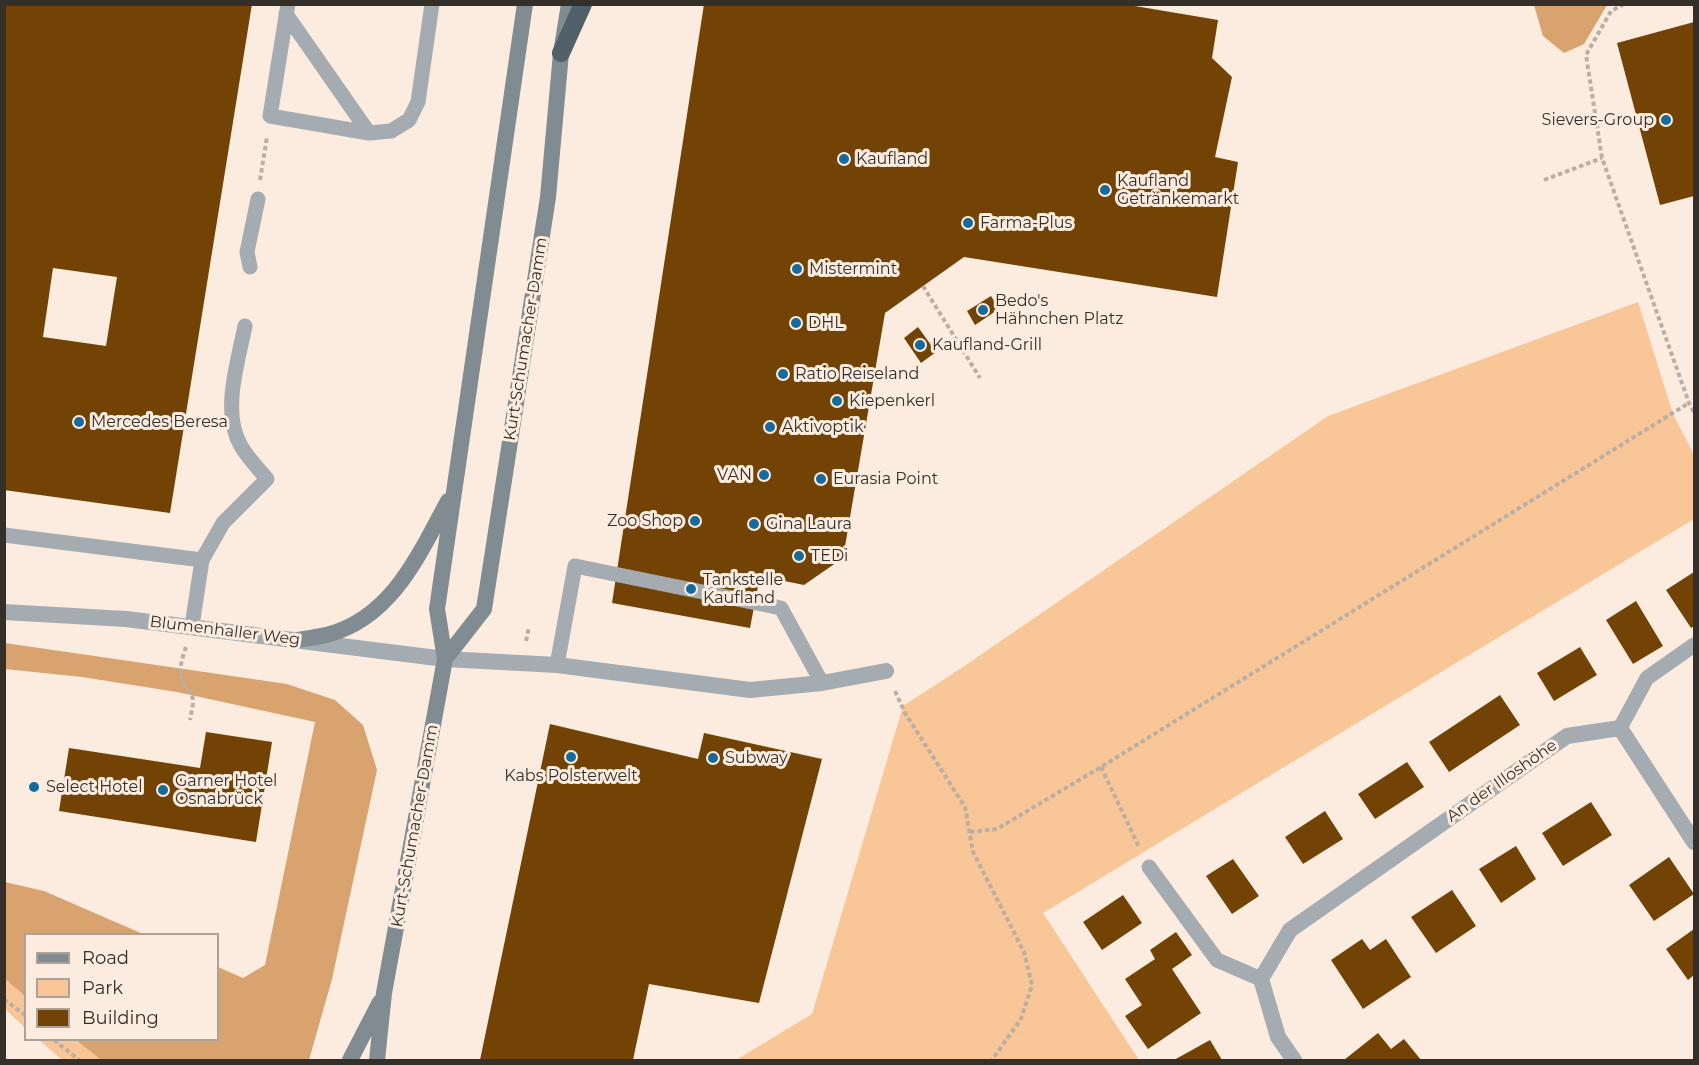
<!DOCTYPE html>
<meta charset="utf-8">
<style>
body{margin:0}
#map{position:relative;width:1699px;height:1065px;overflow:hidden;background:#fbecdf;font-family:Montserrat,sans-serif}
canvas{display:block}
.frame{position:absolute;inset:0;border:6px solid #352f2a;pointer-events:none}
.legend{position:absolute;left:24px;top:933px;width:195px;height:108px;box-sizing:border-box;background:#fbecdf;border:2px solid #aca097;margin:0;padding:8px 10px;list-style:none;font-size:18px;color:#352f2a}
.legend li{display:flex;align-items:center;gap:12px;height:30px}
.legend b{width:30px;border:2px solid #aca097}
</style>
<div id="map">
<canvas width="1699" height="1065"></canvas>
<div class="frame"></div>
<ul class="legend">
<li><b style="height:8px;background:#818b92"></b>Road</li>
<li><b style="height:16px;background:#f8c697"></b>Park</li>
<li><b style="height:16px;background:#724304"></b>Building</li>
</ul>
</div>
<script>
const context = document.querySelector('canvas').getContext('2d');
context.lineJoin = 'round';
function fill(path, color) { context.fillStyle = color; context.fill(path, 'evenodd'); }
function strokePath(path, color, width, dash) { context.strokeStyle = color; context.lineWidth = width; context.lineCap = dash ? 'butt' : 'round'; context.setLineDash(dash || []); context.stroke(path); }
function drawText(font, color, halo, rows, align = 'center') {
  context.font = font + ' Montserrat,sans-serif'; context.lineWidth = 6; context.setLineDash([]); context.textBaseline = 'middle'; context.strokeStyle = halo; context.fillStyle = color; for (const [text, x, y, turn = 0] of rows) {
    context.save(); context.translate(x, y); context.rotate((+turn || 0) * Math.PI / 180); context.textAlign = isNaN(turn) ? turn : align; if (halo) context.strokeText(text, 0, 0); context.fillText(text, 0, 0); context.restore();
  }
}
fill(new Path2D(`
 M1638,302l35,112 21,41v64l-651,394 96,147h-403l76,-46 91,-308 60,-39 365,-251z
 M5,979l20,17v32l-20,-19z
 M39,1040h37l25,20h-39z`), '#f8c697');
fill(new Path2D(`
 M1534,5v-1l73,1 -23,39 -20,9 -21,-17z
 M5,643l282,41 48,16 28,25 14,45 -45,209 -23,81h-208l-25,-20h142v-73l25,11 22,-13 50,-243 -138,-30 -95,-15 -77,-8z
 M5,882l39,9 99,43h-117l-1,62 -20,-17z`), '#d8a36e');
fill(new Path2D(`
 M4,4h248l-82,509 -166,-23zM53,268l64,9 -11,69 -63,-9z
 M704,4h419l95,16 -6,38 20,19 -17,80 23,5 -21,135 -253,-40 -79,56 -42,245 -39,27 -44,-9 -10,52 -138,-25z
 M1694,22v174l-34,9 -43,-162z
 M991,296l8,13 -24,16 -8,-14z
 M918,327l18,25 -15,11 -17,-25z
 M1694,572v54l-3,2 -25,-38z
 M1636,601l27,45 -30,18 -27,-44z
 M1580,647l17,28 -43,26 -17,-28z
 M1500,695l20,30 -71,47 -20,-30z
 M550,724l148,35 6,-26 118,26 -63,244 -110,-19 -16,76h-153z
 M206,732l66,10 -16,100 -197,-31 10,-63 131,20z
 M1407,762l17,25 -49,32 -17,-25z
 M1591,802l21,33 -49,31 -21,-33z
 M1325,811l18,28 -40,25 -18,-27z
 M1516,846l20,33 -35,24 -22,-34z
 M1669,857l25,37 -40,27 -25,-36z
 M1233,859l26,37 -27,18 -26,-38z
 M1452,890l24,36 -40,27 -25,-36z
 M1123,895l19,28 -40,27 -19,-28z
 M1694,929v46l-6,5 -22,-31z
 M1176,932l16,23 -20,14 29,44 -53,36 -23,-33 17,-11 -17,-26 30,-20 -5,-9z
 M1362,939l8,11 16,-11 25,38 -48,32 -32,-49z
 M1378,1033l13,16 13,-10 17,21h-77z
 M1210,1040l12,20h-48z`), '#724304');
strokePath(new Path2D(`
 M1624,4l-13,7 -25,44 16,103 87,245 5,9
 M260,180l7,-43
 M1544,180l58,-22
 M923,286l57,92
 M526,641l3,-14
 M186,647c-4,12 -9,26 -2,38 4,5 9,9 9,16 0,6 -2,13 -3,19
 M895,691l10,22 60,94 8,45 51,100 8,33 -11,34 -29,41
 M1101,767l38,80
 M970,832l27,-3 104,-62 588,-364
 M4,999l22,17
 M54,1040l25,20`), '#bbafa4', 4, [4.5, 3]);
strokePath(new Path2D(`
 M288,4l-18,112 99,17 22,-2 18,-11 9,-18 14,-98
 M286,14l83,119
 M250,267l-3,-15 11,-53
 M4,535l198,25
 M192,626l10,-66 21,-37 44,-44c-9,-11 -20,-22 -26,-33 -20,-33 -3,-84 4,-120
 M557,665l18,-99 206,42 41,75
 M1620,728l27,-50 47,-33
 M1149,867l68,93 44,19`), '#a5acb1', 15);
strokePath(new Path2D(`
 M4,612l122,7 319,40 112,6 193,25 72,-7 64,-12
 M1294,1060l-16,-23 -17,-58 29,-49 277,-194 53,-8 74,114`), '#a5acb1', 16);
strokePath(new Path2D(`
 M298,640c10,-2 22,-3 32,-6 63,-18 89,-80 118,-133
 M445,659l39,-50 64,-412 13,-144 8,-49
 M350,1060l30,-58
 M377,1060l7,-67 61,-334 -8,-50 88,-605`), '#818b92', 16);
strokePath(new Path2D(`
 M561,53l22,-49`), '#52606a', 18);
for (const [x, y, r, color] of [
 [1666,120,6,"#156b9c"],
 [844,159,6,"#156b9c"],
 [1105,190,6,"#156b9c"],
 [968,223,6,"#156b9c"],
 [797,269,6,"#156b9c"],
 [983,310,6,"#156b9c"],
 [796,323,6,"#156b9c"],
 [920,345,6,"#156b9c"],
 [783,374,6,"#156b9c"],
 [837,401,6,"#156b9c"],
 [79,422,6,"#156b9c"],
 [770,427,6,"#156b9c"],
 [764,475,6,"#156b9c"],
 [821,479,6,"#156b9c"],
 [695,521,6,"#156b9c"],
 [754,524,6,"#156b9c"],
 [799,556,6,"#156b9c"],
 [691,589,6,"#156b9c"],
 [571,757,6,"#156b9c"],
 [713,758,6,"#156b9c"],
 [34,787,6,"#156b9c"],
 [163,790,6,"#156b9c"]
]) { const dot = new Path2D(); dot.arc(x, y, r, 0, 2 * Math.PI); context.fillStyle = color; context.fill(dot); strokePath(dot, '#fbecdf', 2); }
drawText('16px', '#352f2a', '#fbecdf', [
 ["Sievers-Group",1654,120,"right"],
 ["Kaufland",856,159],
 ["Kaufland",1117,181],
 ["Getränkemarkt",1117,199],
 ["Farma-Plus",980,223],
 ["Mistermint",809,269],
 ["Bedo's",995,301],
 ["Hähnchen Platz",995,319],
 ["DHL",808,323],
 ["Kaufland-Grill",932,345],
 ["Ratio Reiseland",795,374],
 ["Kiepenkerl",849,401],
 ["Mercedes Beresa",91,422],
 ["Aktivoptik",782,427],
 ["VAN",752,475,"right"],
 ["Eurasia Point",833,479],
 ["Zoo Shop",683,521,"right"],
 ["Gina Laura",766,524],
 ["TEDi",811,556],
 ["Tankstelle",703,580],
 ["Kaufland",703,598],
 ["Subway",725,758],
 ["Kabs Polsterwelt",571,776,"center"],
 ["Garner Hotel",175,781],
 ["Osnabrück",175,799],
 ["Select Hotel",46,787]
], 'left');
drawText('16px', '#352f2a', '#fbecdf', [
 ["Kurt-Schumacher-Damm",526,339,-81],
 ["Blumenhaller Weg",225,631,7],
 ["An der Illoshöhe",1502,781,-35],
 ["Kurt-Schumacher-Damm",415,826,-80]
]);
</script>
